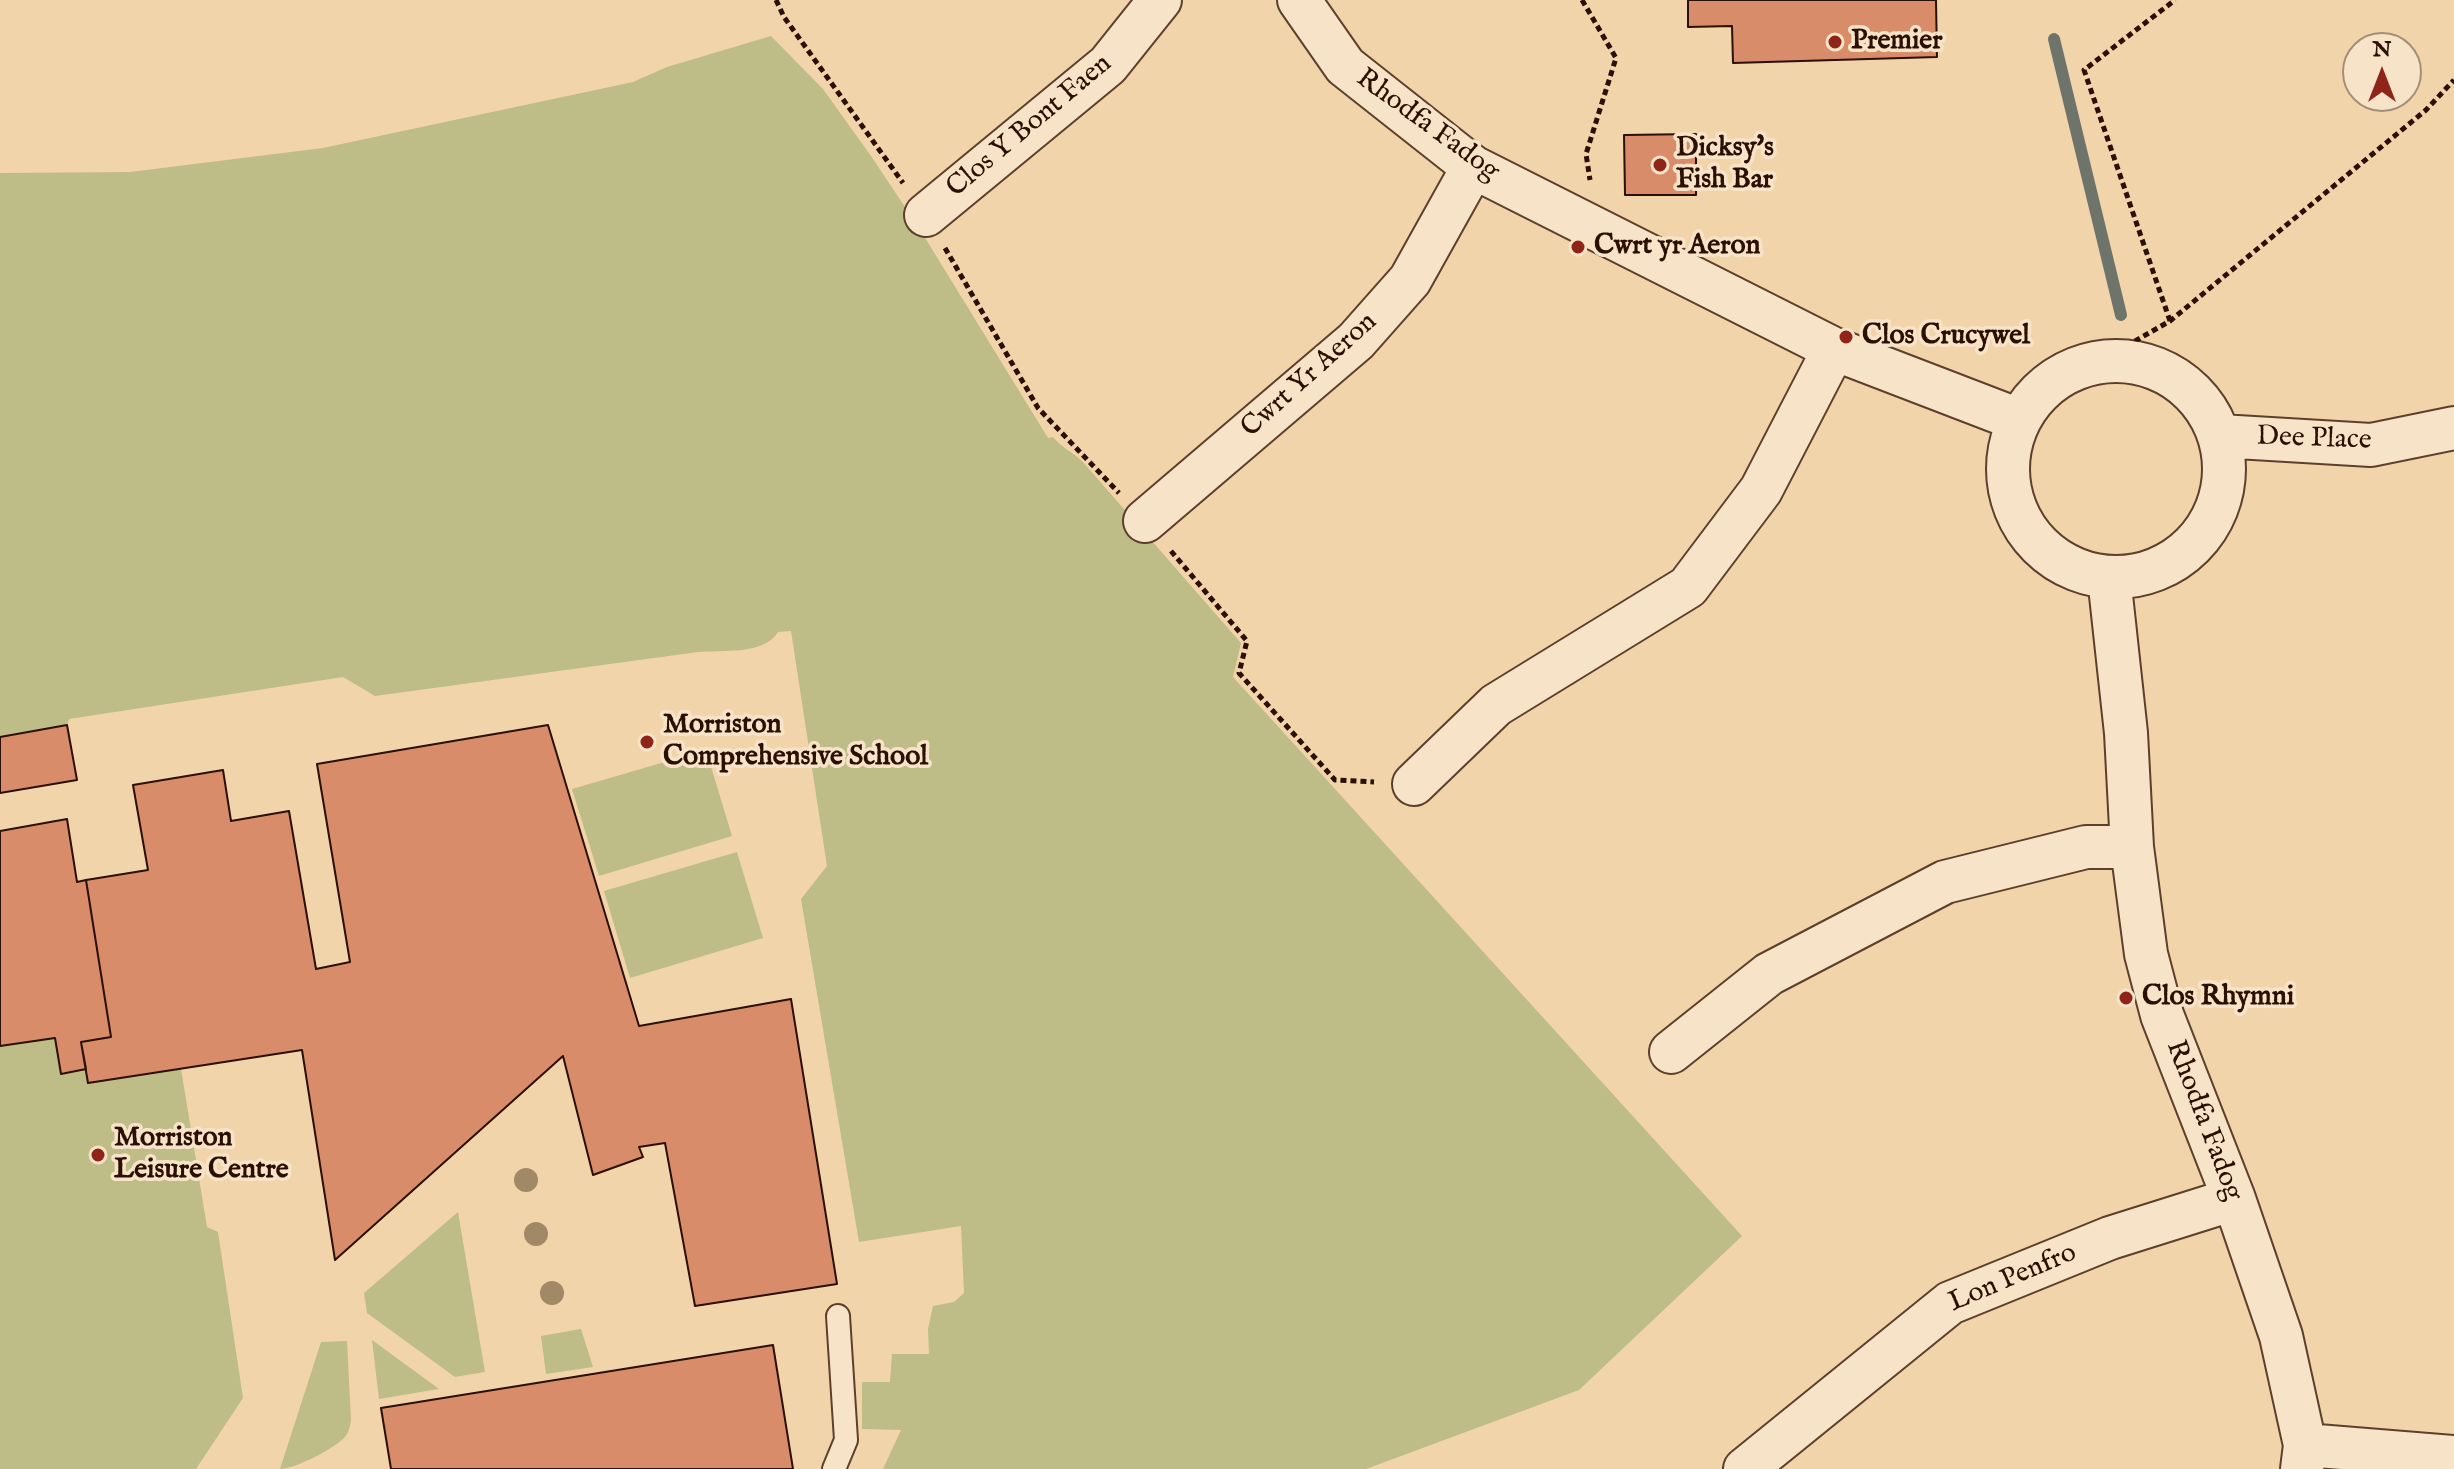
<!DOCTYPE html>
<style>
body{margin:0}
#map{position:relative;width:2454px;height:1469px;overflow:hidden;background:#f2d4ab;font-family:"IM FELL English",serif}
canvas{display:block}
.north{position:absolute;left:2342px;top:32px;width:80px;height:80px;box-sizing:border-box;background:#f7e3c8;border:2px solid #a58e78;border-radius:50%;rotate:0deg;font-size:22px;font-weight:700;line-height:32px;text-align:center;color:#2b0f00}
.north::after{content:'';display:block;margin:auto;width:28px;height:36px;background:#8f2418;clip-path:polygon(50% 0,100% 100%,50% 72%,0 100%)}
</style>
<div id="map">
<canvas width="2454" height="1469"></canvas>
<div class="north">N</div>
</div>
<script>
const context = document.querySelector('canvas').getContext('2d');
context.lineJoin = 'round';
function fill(path, color) { context.fillStyle = color; context.fill(path, 'evenodd'); }
function strokePath(path, color, width, dash) { context.strokeStyle = color; context.lineWidth = width; context.lineCap = dash ? 'butt' : 'round'; context.setLineDash(dash || []); context.stroke(path); }
function drawText(font, color, halo, rows, align = 'center') {
  context.font = font + ' "IM FELL English",serif'; context.lineWidth = 7; context.setLineDash([]); context.textBaseline = 'middle'; context.strokeStyle = halo; context.fillStyle = color; for (const [text, x, y, turn = 0] of rows) {
    context.save(); context.translate(x, y); context.rotate((+turn || 0) * Math.PI / 180); context.textAlign = isNaN(turn) ? turn : align; if (halo) context.strokeText(text, 0, 0); context.fillText(text, 0, 0); context.restore();
  }
}
fill(new Path2D(`
 M771,36l52,53 48,67 48,72 129,210 5,-1c8,10 19,15 29,24l159,182 -8,34 509,559 -163,154 -213,79h-483l18,-39 -39,-1v-47h28l2,-28h37l-1,-25 5,-23 21,-4 10,-9 -3,-67 -102,16 -58,-343 26,-33 -36,-235 -13,1c-14,23 -55,18 -80,20l-323,44 -32,-19 -274,42 -2,6 -67,12v-564l130,-1 193,-24 310,-66 34,-15z
 M706,750l26,86 -133,40 -27,-87z
 M67,819l10,63 4,160 7,41 93,-14 26,158 11,5 25,166 -47,71h-196v-638z
 M737,852l26,86 -133,40 -26,-87z
 M458,1212l27,160 -30,5 -88,-64 -3,-20z
 M581,1329l12,38 -47,7 -5,-38z
 M372,1340l67,49 -60,10z
 M347,1341l4,79c-1,6 -2,13 -7,18 -11,11 -49,31 -64,31l41,-127z`), '#bebc87');
strokePath(new Path2D(`
 M2054,39l67,276`), '#6f746b', 12);
const building = new Path2D(`
 M1688,0h248l1,57 -204,6 -1,-37 -44,1z
 M1696,134v61h-71l-1,-60z
 M67,725l10,55 -77,13v-56z
 M548,725l91,301 152,-27 46,285 -142,22 -30,-163 -26,4 4,10 -50,18 -30,-119 -228,204 -33,-210 -214,33 -7,-41 30,-5 -25,-157 62,-10 -15,-85 90,-15 8,51 58,-10 27,158 34,-7 -33,-198z
 M67,819l10,63 9,-2 25,157 -30,5 5,27 -25,5 -6,-36 -55,8v-215z
 M773,1345l20,124h-402l-10,-61z`);
fill(building, '#d88c6a');
strokePath(building, '#2b0f00', 2);
const service = new Path2D(`
 M834,1469l12,-29 -8,-124`);
const minor = new Path2D(`
 M1299,0l46,66 128,101 361,182 185,71
 M926,215l182,-150 52,-65
 M2008 469a108 108 0 1 1 216 0a108 108 0 1 1-216 0Z
 M2220,436l151,9 83,-17
 M1145,521l211,-180 54,-61 63,-113
 M2109,577l17,156 6,114 14,107 16,61 72,184 47,137 24,109 -3,24
 M1414,784l82,-79 192,-118 73,-97 73,-141
 M1671,1052l98,-78 176,-92 141,-35h46
 M2305,1445l149,12
 M1745,1469l205,-166 160,-65 124,-39`);
strokePath(service, '#5d402b', 26);
strokePath(minor, '#5d402b', 46);
strokePath(new Path2D(`
 M776,0l8,17 119,166
 M1582,0l34,58 -30,96 4,26
 M945,248l93,160 81,85
 M2170,321l-86,-251 91,-70
 M2100,361l70,-40 256,-211 28,-30
 M1171,551l76,90 -8,32 96,107 39,2`), '#2b0f00', 5, [6, 4]);
strokePath(service, '#f7e3c8', 22);
strokePath(minor, '#f7e3c8', 42);
context.fillStyle = '#a18967';
for (const [x, y] of [
 [526,1180],
 [536,1234],
 [552,1293]
]) { context.beginPath(); context.arc(x, y, 12, 0, 2 * Math.PI); context.fill(); }
for (const [x, y, r, color] of [
 [1835,42,8,"#8f2418"],
 [1660,165,8,"#8f2418"],
 [1578,247,8,"#8f2418"],
 [1846,337,8,"#8f2418"],
 [647,742,8,"#8f2418"],
 [2126,998,8,"#8f2418"],
 [98,1155,8,"#8f2418"]
]) { const dot = new Path2D(); dot.arc(x, y, r, 0, 2 * Math.PI); context.fillStyle = color; context.fill(dot); strokePath(dot, '#f7e3c8', 3); }
drawText('bold 28px', '#2b0f00', '#f7e3c8', [
 ["Premier",1851,42],
 ["Dicksy's",1676,149],
 ["Fish Bar",1676,181],
 ["Cwrt yr Aeron",1594,247],
 ["Clos Crucywel",1862,337],
 ["Morriston",663,726],
 ["Comprehensive School",663,758],
 ["Clos Rhymni",2142,998],
 ["Morriston",114,1139],
 ["Leisure Centre",114,1171]
], 'left');
drawText('28px', '#2b0f00', '#f7e3c8', [
 ["Rhodfa Fadog",1427,126,36],
 ["Clos Y Bont Faen",1030,127,-40],
 ["Cwrt Yr Aeron",1310,376,-42],
 ["Dee Place",2314,440,2],
 ["Rhodfa Fadog",2203,1121,69],
 ["Lon Penfro",2013,1279,-23]
]);
</script>
